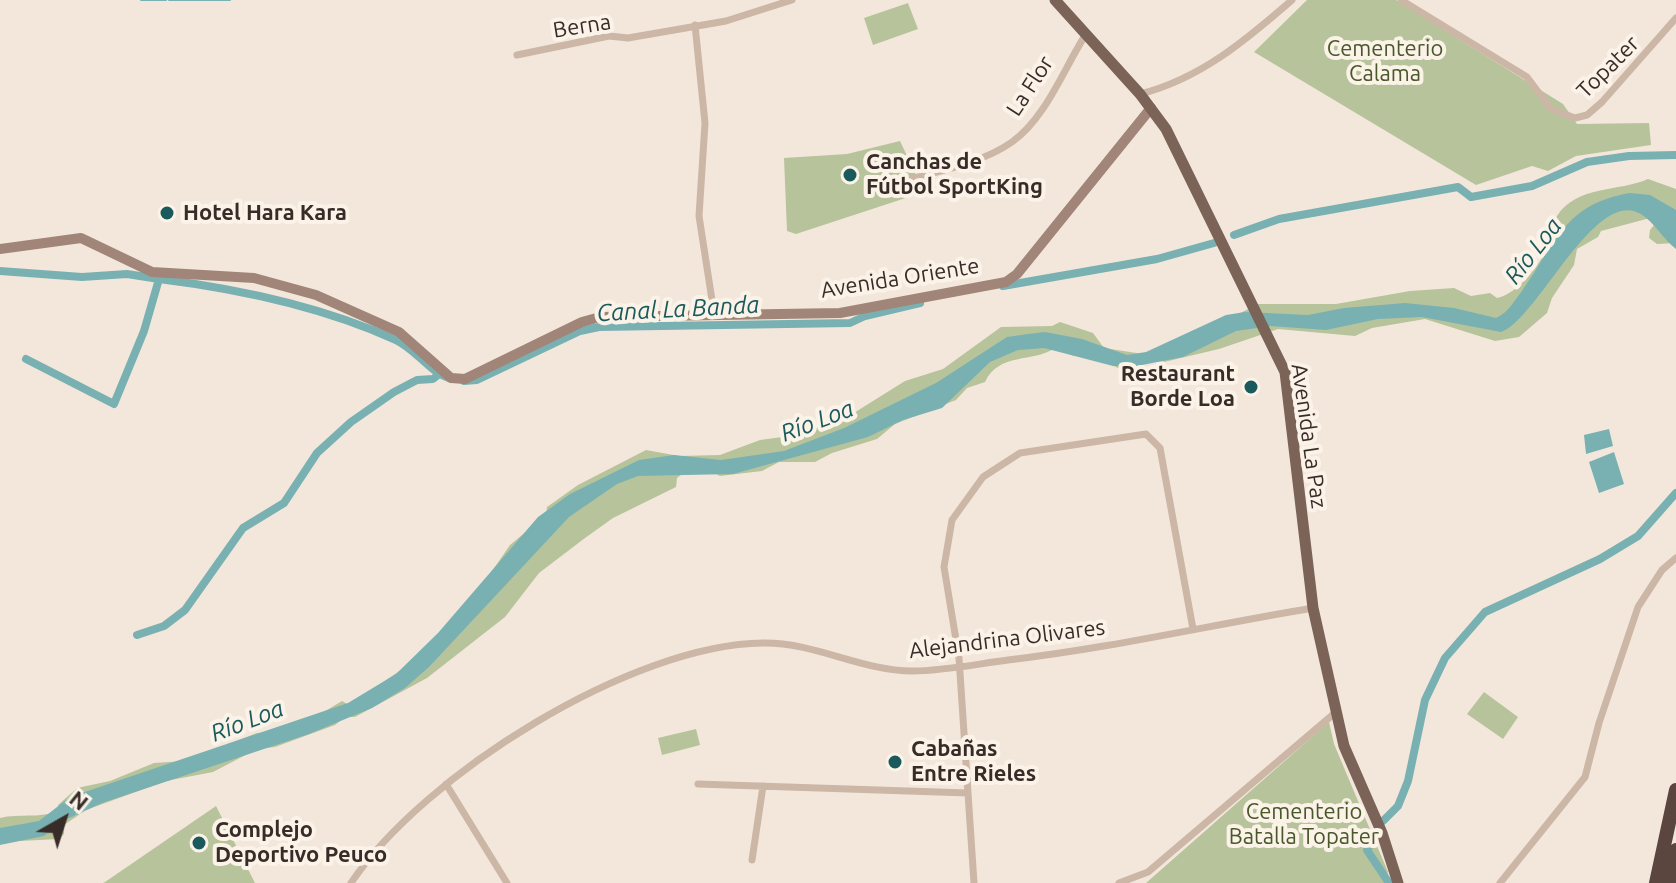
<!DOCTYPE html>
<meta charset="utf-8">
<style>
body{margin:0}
#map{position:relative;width:1676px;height:883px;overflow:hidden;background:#f3e7dc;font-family:Ubuntu,sans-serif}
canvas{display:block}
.north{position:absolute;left:24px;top:779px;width:80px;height:80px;-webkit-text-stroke:6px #fbf2e8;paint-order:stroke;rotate:39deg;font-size:22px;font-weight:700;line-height:32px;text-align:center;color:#382c28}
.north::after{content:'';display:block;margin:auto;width:28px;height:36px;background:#382c28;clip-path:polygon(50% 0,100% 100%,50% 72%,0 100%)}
</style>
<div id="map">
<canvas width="1676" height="883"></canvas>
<div class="north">N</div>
</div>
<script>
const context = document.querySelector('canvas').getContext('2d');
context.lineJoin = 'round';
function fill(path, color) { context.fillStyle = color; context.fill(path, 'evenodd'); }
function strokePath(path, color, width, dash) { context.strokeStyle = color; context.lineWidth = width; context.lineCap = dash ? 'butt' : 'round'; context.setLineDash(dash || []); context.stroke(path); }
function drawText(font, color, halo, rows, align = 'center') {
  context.font = font + ' Ubuntu,sans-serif'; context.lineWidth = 8; context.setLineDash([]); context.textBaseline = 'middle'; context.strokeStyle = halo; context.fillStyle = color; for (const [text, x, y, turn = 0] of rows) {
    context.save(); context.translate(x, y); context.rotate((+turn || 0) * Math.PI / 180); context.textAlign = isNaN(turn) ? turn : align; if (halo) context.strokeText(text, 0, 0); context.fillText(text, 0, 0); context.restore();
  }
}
fill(new Path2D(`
 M1307,0h89l167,104 14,20 72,-1 2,22 -75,11 -28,15 -16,-5 -56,19 -222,-133z
 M908,3l10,26 -45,16 -9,-27z
 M900,141l24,51 -128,42 -9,-3 -3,-73 63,-4z
 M1648,179l28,10v54l-19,1 -8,-6 1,-8 8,-10 -4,-3 -53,14 -3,6 -21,12 -3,16 -22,33 -5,15 -28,24 -24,4 -70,-22 -53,9 -17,8 -77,-7 -59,20 -55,13h-30l-8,5 -8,1 -34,-16 -11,4 -6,-7 -12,-1c-22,15 -56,4 -70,34l-18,6 -11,12 -61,24 -18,15 -45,14 -17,9h-36l-17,9 -42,5 -8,-4 -30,2 -5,4 -1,9 -63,31 -28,20 -46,35 -34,44 -78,61 -72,39h-10l-10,8 -60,22 -18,2 -44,23 -47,9 -80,29 -22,15v9l-5,5 -59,3v-24c20,-5 43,1 59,-8l-1,-5 19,-17 33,-7 44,-18 30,-2 73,-28 22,-2 38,-15 25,-15 7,4 95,-64 66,-96 36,-30 1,-8 31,-22 68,-35 33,6 41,-1 40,-15 37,-5 52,-19 56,-35 38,-12 58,-42 51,-1 8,-4 33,11 11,15 52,8 102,-52h78l74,-13 44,-3 17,8 19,-3 7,5c15,-2 38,-26 45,-41 5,-13 6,-29 15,-41 20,-31 62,-24 91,-37z
 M1484,692l34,25 -15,22 -36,-25z
 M1329,722l5,22 54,128 -4,11h-238z
 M696,729l4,16 -38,10 -4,-17z
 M216,806l39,77h-152l2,-1z`), '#b7c39b');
fill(new Path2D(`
 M1630,193l20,2 26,15v39c-13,-10 -22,-27 -35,-35 -46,-28 -103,105 -140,118l-79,-15 -44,2 -52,11 -55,-4 -35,5 -53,26 -46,9h-24l-69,-18 -26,2 -28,12 -48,46 -39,12 -35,17 -135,37 -95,2 -21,8 -48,33 -140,150 -24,21 -33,20 -63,26 -207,69 -37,17 -21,16 -44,9v-17l39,-7 31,-24 278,-94 48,-29 42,-41 100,-116 32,-23 69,-34 35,-5 47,5 63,-9 60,-23 92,-45 71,-46 21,-3 17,-2 37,7 45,16 19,-3 80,-37 19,-3 63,3 36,-7 61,-5 49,5 42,10c12,-5 18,-17 26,-27 34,-48 42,-87 108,-98z
 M1609,429l4,17 -27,8 -2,-19z
 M1614,452l10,32 -25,9 -10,-31z`), '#79b1b2');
strokePath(new Path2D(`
 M141,0h25
 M169,0h61`), '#79b1b2', 2);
strokePath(new Path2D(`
 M1234,235l45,-16 179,-32 13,10 61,-11 55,-24 42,-6 47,-1
 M0,271l82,6 45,-3 32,5
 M1003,286l154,-27 57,-16
 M26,359l88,45 30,-73 15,-52c81,10 162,27 237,61 21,10 33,32 55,39
 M464,381l13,-1 103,-49 19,-4 251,-4 15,-7 55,-13
 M137,635l27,-9 21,-16 58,-82 41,-25 33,-50 34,-31 43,-30 23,-12 16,-1 5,-4
 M1383,821l15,-15 10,-25 17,-81 20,-42 40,-46 115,-53 38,-23 38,-43
 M1376,834l-9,16 22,33`), '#79b1b2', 8);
strokePath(new Path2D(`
 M1401,0l126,77 24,32 24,9 12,-3 15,-13 74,-84
 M695,25l10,98 -6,93 15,97
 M517,55l92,-19 19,2 98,-17 66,-21
 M1140,94c60,-15 106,-54 152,-94
 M906,180c35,-9 76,-17 106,-38 34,-24 52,-74 74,-108
 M446,784l61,99
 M698,784l270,9
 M752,860l11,-74
 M351,883c72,-108 281,-239 412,-240 51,-1 99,28 149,28 32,0 65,-7 96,-11 103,-12 203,-35 305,-52
 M974,883l-15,-225 -15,-91 8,-47 31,-43 37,-24 126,-19 14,14 33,181
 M1119,883l29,-11 188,-160
 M1500,883l85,-106 14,-54 39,-116 24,-37 14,-12`), '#ccb7a7', 7);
strokePath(new Path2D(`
 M0,249l81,-11 71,34 102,6 62,17 83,37 52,46 14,1 117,-57 18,-5 240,-4 166,-31 11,-8 134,-166`), '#a08578', 10);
strokePath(new Path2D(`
 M1055,0l85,94 26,35 119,243 28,236 31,138 38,87 16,50`), '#7b6358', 11);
strokePath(new Path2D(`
 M1656,883l20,-93
 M1669,883l7,-33`), '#5a463e', 14);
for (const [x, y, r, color] of [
 [850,175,8,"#1b5a5c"],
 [167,213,8,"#1b5a5c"],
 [1251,387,8,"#1b5a5c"],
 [895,762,8,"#1b5a5c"],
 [199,843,8,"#1b5a5c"]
]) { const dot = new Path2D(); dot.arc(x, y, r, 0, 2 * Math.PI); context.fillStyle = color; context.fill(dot); strokePath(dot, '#fbf2e8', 3); }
drawText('22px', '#382c28', '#fbf2e8', [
 ["Berna",582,26,-9],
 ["Topater",1608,67,-45],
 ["La Flor",1030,86,-57],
 ["Avenida Oriente",900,278,-9],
 ["Avenida La Paz",1309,436,82],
 ["Alejandrina Olivares",1007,639,-7]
]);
drawText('22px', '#48582a', '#fbf2e8', [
 ["Cementerio",1385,49],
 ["Calama",1385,74],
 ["Cementerio",1304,812],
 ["Batalla Topater",1304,837]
]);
drawText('bold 22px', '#382c28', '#fbf2e8', [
 ["Canchas de",866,162],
 ["Fútbol SportKing",866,187],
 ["Hotel Hara Kara",183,213],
 ["Restaurant",1235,374,"right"],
 ["Borde Loa",1235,399,"right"],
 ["Cabañas",911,749],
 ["Entre Rieles",911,774],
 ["Complejo",215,830],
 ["Deportivo Peuco",215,855]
], 'left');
drawText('italic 24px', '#1b5a5c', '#fbf2e8', [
 ["Río Loa",1533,251,-52],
 ["Canal La Banda",678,309,-3],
 ["Río Loa",817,421,-21],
 ["Río Loa",247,721,-21]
]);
</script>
